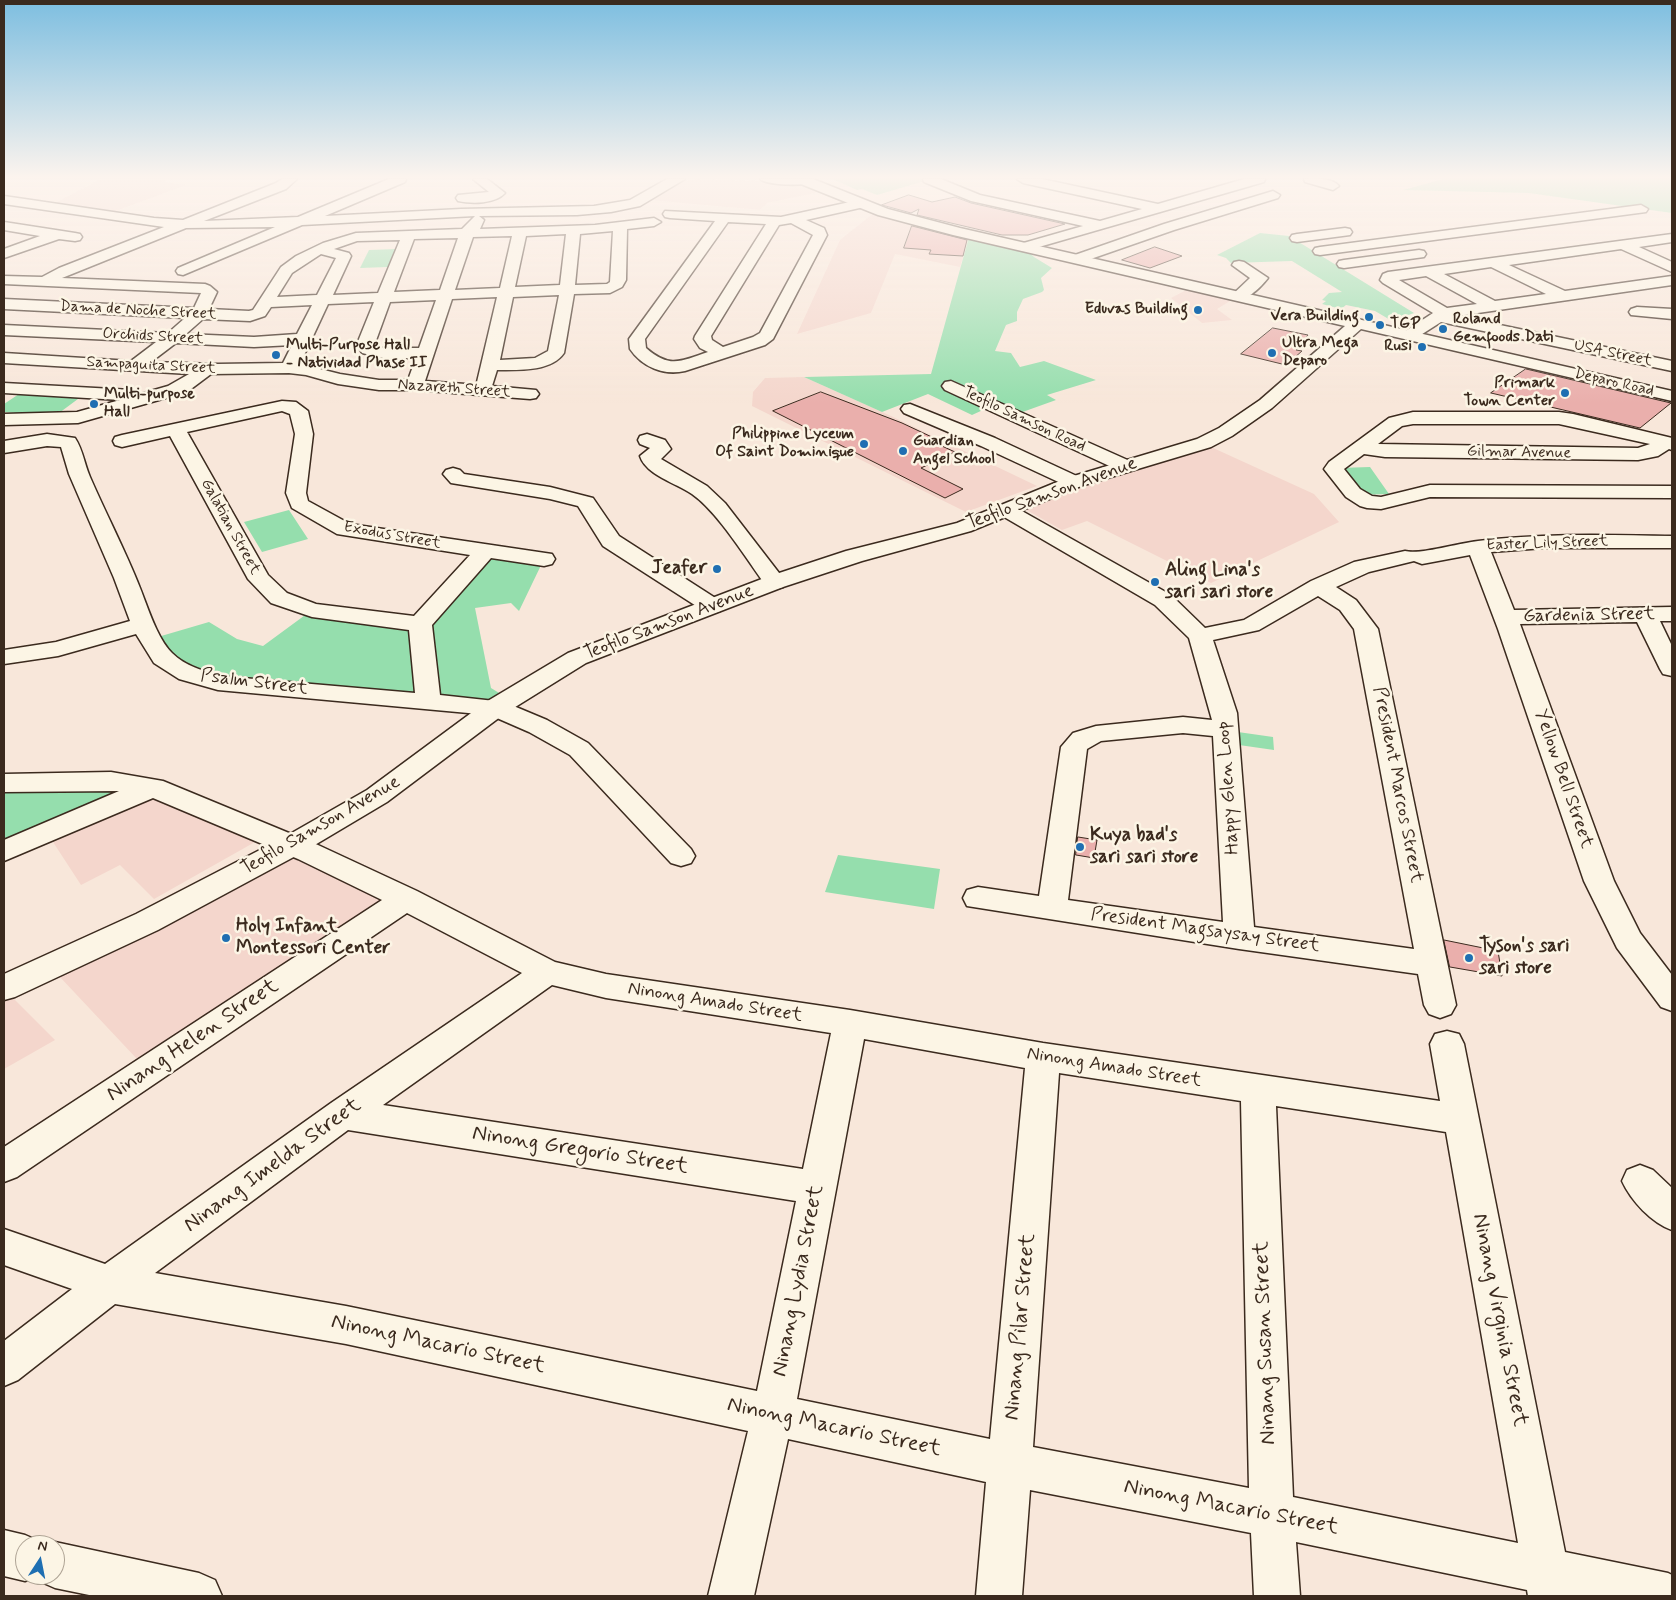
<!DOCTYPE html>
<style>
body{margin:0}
#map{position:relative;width:1676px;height:1600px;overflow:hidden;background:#f8e7da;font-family:Mynerve,sans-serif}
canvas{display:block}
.frame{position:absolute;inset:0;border:5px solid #3b2a1e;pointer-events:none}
.north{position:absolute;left:15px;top:1535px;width:50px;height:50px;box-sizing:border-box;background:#fcf5e5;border:1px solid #afa495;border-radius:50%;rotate:11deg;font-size:14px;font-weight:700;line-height:20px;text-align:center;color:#3b2a1e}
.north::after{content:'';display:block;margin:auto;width:18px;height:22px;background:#1f6fb2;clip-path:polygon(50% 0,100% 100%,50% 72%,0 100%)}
</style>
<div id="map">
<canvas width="1676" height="1600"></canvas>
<div class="frame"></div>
<div class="north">N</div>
</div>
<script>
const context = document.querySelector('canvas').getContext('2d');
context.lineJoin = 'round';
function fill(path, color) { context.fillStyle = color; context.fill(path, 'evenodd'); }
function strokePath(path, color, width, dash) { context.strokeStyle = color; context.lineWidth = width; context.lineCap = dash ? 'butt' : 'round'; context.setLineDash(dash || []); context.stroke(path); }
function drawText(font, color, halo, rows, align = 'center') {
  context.font = font + ' Mynerve,sans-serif'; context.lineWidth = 5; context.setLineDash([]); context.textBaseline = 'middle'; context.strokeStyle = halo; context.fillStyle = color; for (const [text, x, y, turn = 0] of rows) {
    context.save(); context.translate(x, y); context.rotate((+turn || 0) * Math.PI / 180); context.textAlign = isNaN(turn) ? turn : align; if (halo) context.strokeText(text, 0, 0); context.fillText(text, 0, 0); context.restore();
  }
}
fill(new Path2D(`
 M101,179h67l-4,3 22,3 -78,29 -57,-9z
 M693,179l110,3 22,9 -58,12 -7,7 -110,-10 24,-17z
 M875,212l94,25 -9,30 -65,-13 -24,59 -74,21 43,-94z
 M1190,288l45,10 -18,11 15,11 -30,3 -31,-25z
 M804,377l87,39 146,70 -71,26 -214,-106 1,-14 12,-14z
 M1211,447l103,47 25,28 -128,61 -124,-62 -25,9 -39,-22 58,-22z
 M152,797l103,45 -101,57 -34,-34 -39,20 -28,-43z
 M292,848l90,52 -245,159 -78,-83z
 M9,994l46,46 -51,29v-73z`), '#f4d6cc');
fill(new Path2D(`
 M832,179h95l1,1 -51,15 -15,-6 -5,1z
 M1443,179h229v34l-143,-20 -126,-3z
 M1260,233l29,3 125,77 -22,8 -17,-10 -29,-6 -5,4 -19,-5 4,-3 -4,-1 7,-7 13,-1 -50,-31 -61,2 -5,-5 -9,-3z
 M969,237l59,14 6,6 18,11 -11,10 3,12 -2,2 -19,7 -6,13v9l-11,4 -11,26 16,2 9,14 24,-6 52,19 -49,15 9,5 -39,14 -21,-10 -24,11 -44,-21 -46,18 -78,-35 127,-3z
 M396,249l-8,18 -28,1 9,-18z
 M22,392l60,4 -27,20 -51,-4v-8z
 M1370,467l19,27 -31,1 -19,-27z
 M289,510l19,29 -46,13 -18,-30z
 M485,551l59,8 -25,52 -8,-8 -36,5 16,80 18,11 -14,9 -307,-34 -37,-35 58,-17 28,17 26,7 49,-36 108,14z
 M1238,732l35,5 1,13 -35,-5z
 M127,789l-123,53v-51z
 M838,855l102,14 -6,40 -109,-17z`), '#95dead');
const building = new Path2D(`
 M909,195l23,7 23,-5 16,6 94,21 -37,11h-26l-85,-20 2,-6 -8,4 -29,-8z
 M912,226l55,14 -4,16 -34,-2 2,-4 -27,-2z
 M1155,247l27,9 -32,12 -28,-8z
 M1273,328l35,7 -12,15 6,1 -16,14 -45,-11z
 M1526,369l145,34 -31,25 -149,-35z
 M821,392l81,31 34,16 -5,2 24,11 -34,16 42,21 -18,9 -172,-87z
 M1078,837l19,3 -3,18 -18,-3z
 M1444,940l54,11 4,25 -52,-9z`);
fill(building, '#eaafac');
strokePath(building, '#3b2a1e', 1);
const minor = new Path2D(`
 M282,179h15l-11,10 -82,32 94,-4 91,-38h17l-1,3 -80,34 136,-7 133,-3 36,-6 37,-21h18l-45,27 -29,6 -34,3 -98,1 5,4 -4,9 115,-4 59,-7 7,4 -7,4 -27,3 -1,51 -4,7 -12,6 -36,1 -10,59c-13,19 -46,17 -67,17l-5,16 44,4 3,4 -3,4 -6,1 -115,-9h-36l-41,-6 -32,-9 -17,-2 -78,1 -20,15 -11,5 -102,29 -74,2v-11l73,-2 43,-12 -116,-7v-10l128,7 6,1 2,3 28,-8 21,-12 -185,-11v-10l127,8 25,-19 -152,-7v-10l164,8 17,-15 -181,-9v-10l190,9 7,-15 -197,-9v-8l38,1 17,-9 105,-41 -160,-23v-8l150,22 29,2 93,-37zM475,216l-13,13 -106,4 -33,10 -27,13 -15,11 -28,43 -4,1 -40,-2 8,-17 -7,-6 -5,-2 -143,-6 124,-50 89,-1 -97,41 -2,3 2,3 5,1 119,-50zM613,231l-3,51 -3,2 -32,1 5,-51zM566,234l-6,51 -45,2 11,-51zM512,236l-12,52 -45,2 18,-53zM458,238l-18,52 -46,2 20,-53zM400,240l-22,53 -45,2 18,-39 -2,-3 -15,-4 23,-8zM321,254l15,4 -19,37 -40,2 15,-24zM559,295l-11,56 -13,7 -35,2 13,-63zM497,297l-20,85 2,3 -54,-4 27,-82zM436,300l-17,48h-36l-9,-2 16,-44zM374,302l-17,42 5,9 21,5h33l-8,22h-29l-39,-6 -40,-10 28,-60zM312,305l-15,29 -43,3 -68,-3 17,-15 47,2 15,-5 6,-9zM176,343l78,4 38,-2 -9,18 -65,1 -67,-2z
 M473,179h14l18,14c-10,11 -33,11 -47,8l-2,-3 2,-3 31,-3z
 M760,179h50l1,2c-5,6 -45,4 -51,-2z
 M923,179h18l39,16 120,26 42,-12 -119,-26 -6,-4h25l116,25 86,-25h21l-1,3 -239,69 -5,-1 -2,-3 2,-3 63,-18 -112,-25 -47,-19z
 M1304,179c11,0 27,-2 35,7l-6,4 -28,-8z
 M1273,191l7,4 -2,3 -104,32 -92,32h-10l-2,-3 2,-3 92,-32z
 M859,200l5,1 2,3 -2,3 -58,13 18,8 3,7 -54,104 -8,6 -80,26c-21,5 -43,-4 -55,-22l-1,-10 86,-118 -45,-3 -5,-1 -2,-3 2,-3 116,6zM728,222l38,2 -71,112 -1,3 6,9 8,4c-27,9 -38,17 -62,-4l-1,-9zM791,223l22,12 -53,98 -7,4 -30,10 -11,-7 -1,-4 68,-111z
 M1641,205l7,4 -2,3 -326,43 -5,-1 -2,-3 2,-3 5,-1z
 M4,222l71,11 5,1 2,3 -2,3 -5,1 -16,-2 -55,19v-9l36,-13 -36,-6z
 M1345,228l5,1 2,3 -2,3 -53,7 -5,-1 -2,-3 2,-3 5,-1z
 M1672,234v8l-33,5 33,15v10l-51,-23 -112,16 56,26 107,-15v9l-215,31 215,45v10l-231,-49 -25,16h-12l-2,-3 2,-3 29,-19 -50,-30 -3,-3 3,-6 5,-2zM1491,267l55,27 -51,7 -51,-27zM1426,276l51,28 -30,4 -48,-28z
 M1419,250l5,1 2,3 -2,3 -80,11 -5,-1 -2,-3 2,-3 5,-1z
 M1239,261l5,1 24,16c-8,10 -22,24 -34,21l-3,-3 19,-18 -18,-13 2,-3z
 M1637,307l35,2v10l-41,-4 -2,-3 2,-3z
 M951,381l181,81 3,4 -3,4 -7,2 -7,-2 -173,-80 -3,-4 3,-4z
 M282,401l14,1 12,9 5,23 -7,59 2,8 42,23 202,30 3,5 -3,5 -8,2 -53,-8 -59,67 8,70 64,7 43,18 41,23 103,106 4,7 -4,7 -10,3 -10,-3 -101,-108 -41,-23 -39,-17 -272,-25 -39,-11 -25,-16 -18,-29 -78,22 -54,8v-14l52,-8 74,-21 -16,-43 -45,-104 -8,-27 -14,-1 -43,7v-12l43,-7 28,4c8,12 9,25 15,39 16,37 35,73 50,111 8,20 17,50 32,65 13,13 32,18 48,23l195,17 -6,-63 -97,-13 -41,-14 -23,-24 -78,-143 -48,11 -7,-2 -2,-4 2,-4 7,-2zM282,411l8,3 5,20 -9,59 6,15 45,26 133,21 -56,61 -98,-12 -29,-11 -19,-18 -81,-143z
 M910,404l85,34 86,40 3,4 -3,4 -7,2 -7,-2 -86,-40 -77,-33 -3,-4 3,-4z
 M1413,412h146l14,2 99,24v12l-3,-1 -11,7 -20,4 -253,-3 -21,-3 -20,15 16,20 12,7 9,1 49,-12 242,1v12l-242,-1 -49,12 -14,-1 -7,-2 -14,-9 -22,-28 5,-7 60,-44zM1413,424h146l91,20 -12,4 -260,-4 24,-18z
 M647,434l18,6 6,9 -10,10 46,27 18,17 61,79 -3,5 -8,2 -8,-2c-20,-27 -49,-75 -75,-93 -16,-11 -46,-19 -52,-38l10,-8 -10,-4 -2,-4 2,-4z
 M453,468l7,2 4,4 86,13 43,11 26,38 101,65 3,5 -3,5 -8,2 -8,-2 -101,-65 -25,-40 -28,-7 -99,-16 -8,-9 3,-4z
 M1006,504l7,2 158,89 34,33 39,-8 67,-39 43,-19 51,-11c15,4 54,-8 73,-10 64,-8 130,-6 194,-5v12h-128l-53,4 23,58 158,-3v14h-12l12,25v30l-9,-2 -3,-5 -23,-47 -117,2 94,257 26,52 32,42v36l-11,-4 -44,-59 -33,-67 -86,-252 -28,-74 -48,9 -8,-3 -45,11 -33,15 20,13 22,29 78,376 -5,9 -11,4 -11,-4 -5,-9 -6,-31 -179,-25 -272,-43 -4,-8 4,-8 11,-3 61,9 22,-149 12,-14 23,-7 87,-9 29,3 -23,-82 -34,-33 -156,-91 -3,-4 3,-4zM1318,596l22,14 14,19 60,320 -160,-22 -17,-214 -24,-73 46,-10zM1183,733l30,3 10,186 -155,-22 19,-151 14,-8z
 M111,772l52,9 155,64 99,46 138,71 51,12 244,36 193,33 397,58 -10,-57 5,-10 12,-3 12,3 5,10 101,508 103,21 4,2v21h-144l-1,-6 -231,-48 4,54h-46l-3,-63 -221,-43 -8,106h-46l10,-114 -198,-43 -34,157h-46l40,-165 -402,-87 -231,-40 -97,76 -14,6v-45l68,-52 -68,-24v-36l101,35 226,-161 191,-130 -115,-60 -390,264 -13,5v-35l378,-247 -84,-41 -145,-61 -149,63v-21l115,-49 -115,1v-18zM552,985l54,13 225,35 -28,136 -420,-64zM864,1039l161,29 -35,371 -193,-40zM1059,1073l182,28 8,387 -216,-41zM1276,1106l170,26 72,411 -225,-46zM348,1130l448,71 -39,190 -411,-85 -191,-33z
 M1640,1165l13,5 19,18v42c-20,-7 -41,-29 -50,-49l5,-11z
 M4,1530l21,5 16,7 1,3h-17v30h30v-30h-7l7,-3 144,31 16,7 7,16h-128l-39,-8 -16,-7 -2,-5 -12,5 -21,-5z`);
const major = new Path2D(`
 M795,179h18l75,30 72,19 712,163v10l-311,-72 -89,79 -40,28 -21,11 -130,39 -110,45 -109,30 -79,26 -197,76 -82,51 -117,88 -84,50 -145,78 -143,67 -11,3v-26l132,-60 147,-76 84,-48 119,-88 82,-49 199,-76 79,-26 111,-28 110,-45 130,-39 22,-11 41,-28 85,-74 -392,-91 -75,-20 -82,-33z`);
strokePath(minor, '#3b2a1e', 3);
strokePath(major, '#3b2a1e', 3);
fill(minor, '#fcf5e5');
fill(major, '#fcf5e5');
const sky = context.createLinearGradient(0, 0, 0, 403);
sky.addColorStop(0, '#7dbee0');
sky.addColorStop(0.44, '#fcf4ee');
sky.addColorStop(1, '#fcf4ee00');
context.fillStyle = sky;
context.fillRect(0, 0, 1676, 403);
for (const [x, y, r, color] of [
 [1198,310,5,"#1f6fb2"],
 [1369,317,5,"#1f6fb2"],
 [1380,325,5,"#1f6fb2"],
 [1443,329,5,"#1f6fb2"],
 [1422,347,5,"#1f6fb2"],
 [1272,353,5,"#1f6fb2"],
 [276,355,5,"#1f6fb2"],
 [1565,393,5,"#1f6fb2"],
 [94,404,5,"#1f6fb2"],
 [864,444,5,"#1f6fb2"],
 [903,451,5,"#1f6fb2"],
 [717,569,5,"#1f6fb2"],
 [1155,582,5,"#1f6fb2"],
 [1080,847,5,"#1f6fb2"],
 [226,938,5,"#1f6fb2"],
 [1469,958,5,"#1f6fb2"]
]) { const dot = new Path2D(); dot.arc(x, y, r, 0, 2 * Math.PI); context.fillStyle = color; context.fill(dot); strokePath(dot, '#fcf5e5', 2); }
drawText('bold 16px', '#3b2a1e', '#fcf5e5', [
 ["Eduvas Building",1188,310,"right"],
 ["Vera Building",1359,317,"right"],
 ["Roland",1453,320],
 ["Gemfoods Dati",1453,338],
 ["TGP",1390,325],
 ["Ultra Mega",1282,344],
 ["Deparo",1282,362],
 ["Multi-Purpose Hall",286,346],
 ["- Natividad Phase II",286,364],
 ["Rusi",1412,347,"right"],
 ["Primark",1555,384,"right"],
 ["Town Center",1555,402,"right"],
 ["Multi-purpose",104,395],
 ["Hall",104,413],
 ["Philippine Lyceum",854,435,"right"],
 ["Of Saint Dominique",854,453,"right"],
 ["Guardian",913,442],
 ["Angel School",913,460]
], 'left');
drawText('16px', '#3b2a1e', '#fcf5e5', [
 ["Dama de Noche Street",138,311,3],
 ["Orchids Street",153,337,3],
 ["USA Street",1613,354,12],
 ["Sampaguita Street",151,366,3],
 ["Deparo Road",1614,383,13],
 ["Nazareth Street",454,389,4],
 ["Teofilo Samson Road",1024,420,25],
 ["Gilmar Avenue",1519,453,1],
 ["Galatian Street",230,527,61],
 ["Exodus Street",392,536,10],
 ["Easter Lily Street",1547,544,-2]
]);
drawText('19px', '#3b2a1e', '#fcf5e5', [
 ["Teofilo Samson Avenue",1052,494,-20],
 ["Gardenia Street",1589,616,-1],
 ["Teofilo Samson Avenue",669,623,-21],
 ["Psalm Street",254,683,7],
 ["Yellow Bell Street",1563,779,71],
 ["President Marcos Street",1397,785,79],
 ["Happy Glen Loop",1229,788,-94],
 ["Teofilo Samson Avenue",321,826,-30],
 ["President Magsaysay Street",1205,931,8],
 ["Ninong Amado Street",715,1003,9],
 ["Ninong Amado Street",1114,1068,9]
]);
drawText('bold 19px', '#3b2a1e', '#fcf5e5', [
 ["Jeafer",707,569,"right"],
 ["Aling Lina's",1165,571],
 ["sari sari store",1165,593],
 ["Kuya bad's",1090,836],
 ["sari sari store",1090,858],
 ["Holy Infant",236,927],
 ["Montessori Center",236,949],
 ["Tyson's sari",1479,947],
 ["sari store",1479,969]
], 'left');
drawText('22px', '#3b2a1e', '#fcf5e5', [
 ["Ninang Helen Street",193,1041,-34],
 ["Ninong Gregorio Street",580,1151,9],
 ["Ninang Imelda Street",273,1166,-36],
 ["Ninang Lydia Street",799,1281,-79],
 ["Ninang Virginia Street",1499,1320,79],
 ["Ninang Pilar Street",1021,1327,-85],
 ["Ninang Susan Street",1266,1343,-92],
 ["Ninong Macario Street",438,1345,12],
 ["Ninong Macario Street",834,1428,12],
 ["Ninong Macario Street",1231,1508,11]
]);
</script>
